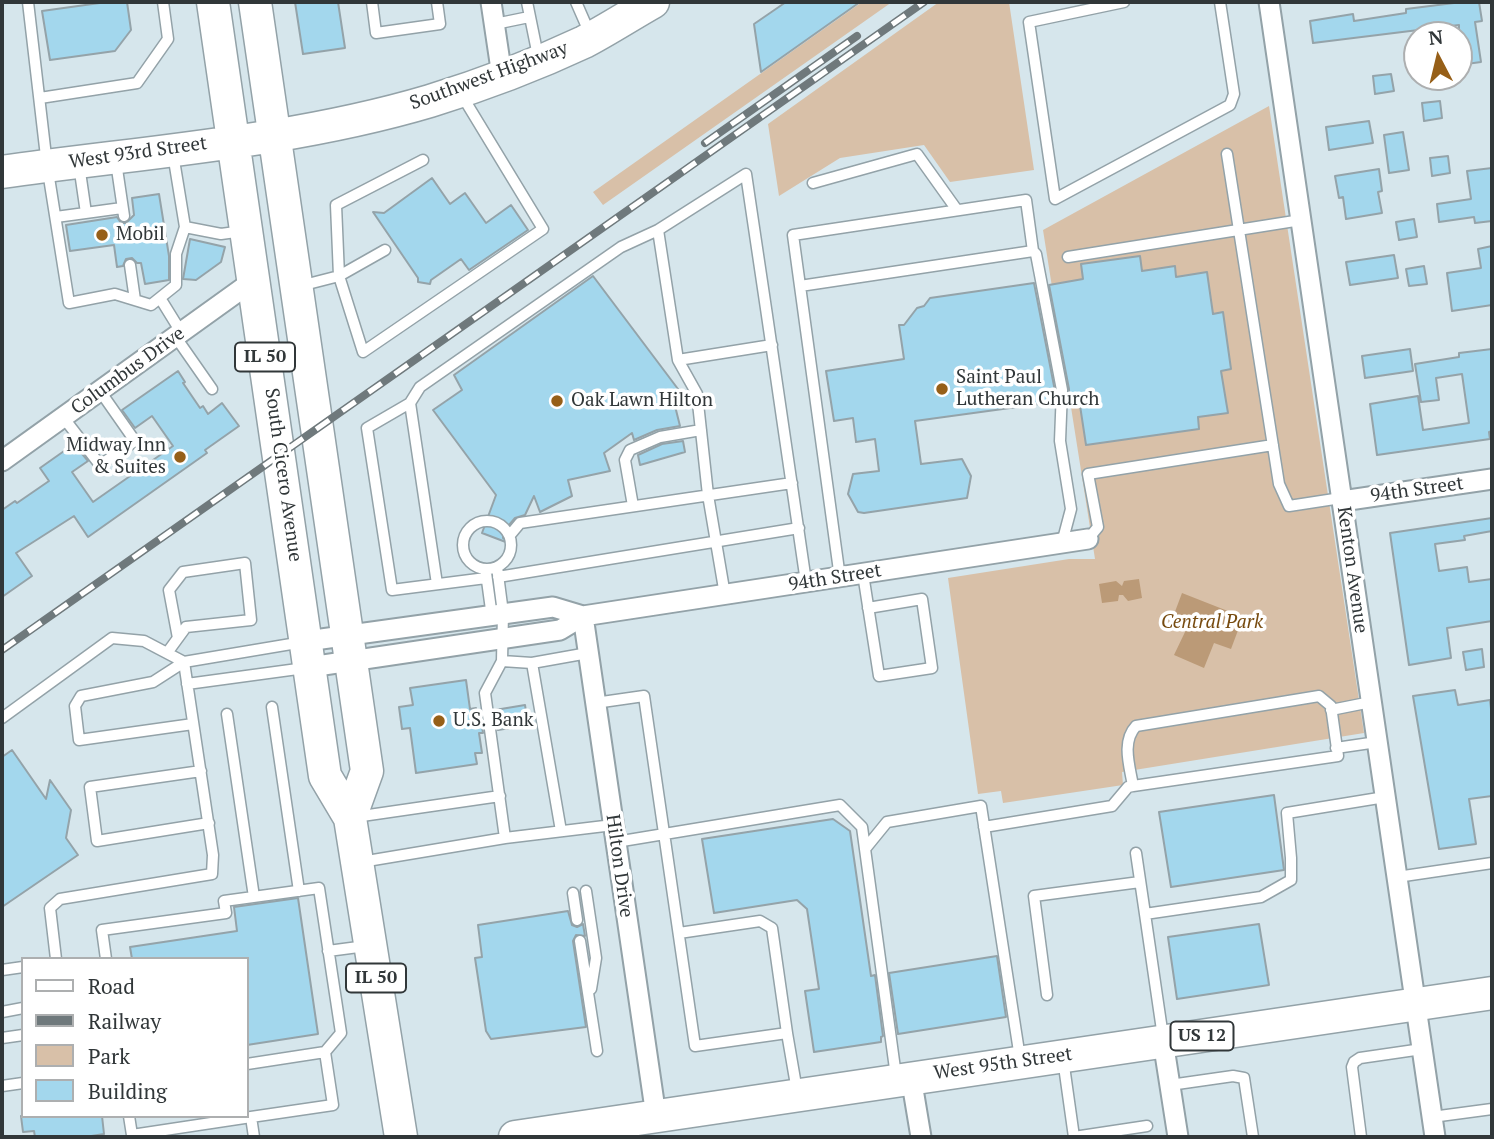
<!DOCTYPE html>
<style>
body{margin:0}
#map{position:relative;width:1494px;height:1139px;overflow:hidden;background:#d6e6ec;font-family:"PT Serif",serif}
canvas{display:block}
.frame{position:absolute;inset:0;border:4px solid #313739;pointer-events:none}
.legend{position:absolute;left:21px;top:957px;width:228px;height:161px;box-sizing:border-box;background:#fff;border:2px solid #adafb0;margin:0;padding:9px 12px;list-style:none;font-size:21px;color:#313739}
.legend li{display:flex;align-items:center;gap:14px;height:35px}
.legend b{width:35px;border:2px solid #adafb0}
.north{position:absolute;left:1403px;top:21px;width:70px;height:70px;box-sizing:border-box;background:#fff;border:2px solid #adafb0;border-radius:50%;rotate:353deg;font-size:19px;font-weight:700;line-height:28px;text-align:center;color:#313739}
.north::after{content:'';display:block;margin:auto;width:24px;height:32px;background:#965f18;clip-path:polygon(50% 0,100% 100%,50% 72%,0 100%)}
</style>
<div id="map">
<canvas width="1494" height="1139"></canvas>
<div class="frame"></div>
<ul class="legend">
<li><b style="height:9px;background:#fff"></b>Road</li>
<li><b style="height:9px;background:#6f797c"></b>Railway</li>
<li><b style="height:19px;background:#d8c0a8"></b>Park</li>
<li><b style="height:19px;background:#a3d7ed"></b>Building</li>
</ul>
<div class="north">N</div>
</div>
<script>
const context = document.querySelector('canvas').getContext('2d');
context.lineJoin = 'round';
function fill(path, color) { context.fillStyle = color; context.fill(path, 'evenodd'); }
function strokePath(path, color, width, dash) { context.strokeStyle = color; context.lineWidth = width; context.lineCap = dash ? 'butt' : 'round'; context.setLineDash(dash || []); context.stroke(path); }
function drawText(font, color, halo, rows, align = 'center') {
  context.font = font + ' "PT Serif",serif'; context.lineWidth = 7; context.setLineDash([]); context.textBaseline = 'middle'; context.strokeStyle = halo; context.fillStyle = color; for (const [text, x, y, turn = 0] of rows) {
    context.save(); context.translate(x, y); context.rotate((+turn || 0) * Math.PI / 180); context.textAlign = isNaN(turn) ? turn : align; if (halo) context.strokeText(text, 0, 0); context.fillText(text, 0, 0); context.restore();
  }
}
fill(new Path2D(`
 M862,2h30l-289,203 -10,-13z
 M939,2h70l25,168 -84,12 -26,-37 -84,13 -61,38 -11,-72z
 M1269,106l95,627 -242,39 1,13 -120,18 -2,-12 -23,3 -30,-216 121,-19h26l-52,-329z`), '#d8c0a8');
fill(new Path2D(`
 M1139,579l3,19 -14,3 -5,-6h-4l-1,6 -16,2 -3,-19 17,-3 6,5 2,-5z
 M1182,593l61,24 -12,32 -17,-6 -10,25 -30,-13 11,-23 -15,-7z`), '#bb9a77');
const building = new Path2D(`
 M107,2h20l4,28 -16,21 -65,9 -8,-49z
 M295,2h43l7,46 -42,6z
 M786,2h74l-99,70 -7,-48z
 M1462,2h17l3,19 -7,1 6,40 -22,3v-40l-146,18 -3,-22 43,-7 1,7 52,-8v-4z
 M1391,74l3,17 -19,3 -2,-18z
 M1440,101l2,17 -18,3 -2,-18z
 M1369,121l4,22 -44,7 -3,-23z
 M1403,132l6,38 -20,3 -5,-38z
 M1448,156l2,17 -18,3 -2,-18z
 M1492,168v53l-17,2 -1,-6 -35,5 -2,-18 34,-5 -4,-28z
 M1379,169l3,22 -4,1 4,21 -36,6 -3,-22 -4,1 -4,-22z
 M432,178l18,26 15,-11 21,30 25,-18 17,25 -59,40 -8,-11 -30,21 -1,4 -12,-2v-4l-45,-66 11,1z
 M159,194l10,62v24l-24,4 -4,-21h-4l-5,-5 -6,1 -3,7 -6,1 -3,-22 -44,6 -4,-26 51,-8 4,6h5l8,-8 -2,-17z
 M1414,219l3,18 -18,3 -3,-18z
 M190,239l35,8 -4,15 -25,18 -13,-1z
 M1492,246v59l-40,6 -5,-38 34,-5 -3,-19z
 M1394,255l4,23 -48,7 -4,-23z
 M1140,256l2,15 33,-5 1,11 31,-5 6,42 10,-2 8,57 -10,2 7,42 -30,4 1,12 -113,16 -7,-46 -10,1v-11l-20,-104 34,-6 -2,-15z
 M1424,266l3,18 -18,2 -3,-17z
 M593,276l88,117 -8,5 7,28 -23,4 -23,10 -2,-7 -28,20 6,18 -42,9 4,16 -32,16 -6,-16 -9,19 -10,3 -11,13 -1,7 9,4 -1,2 -29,-11 14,-38 -63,-85 29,-20 -8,-15z
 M1034,283l21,108 -1,11 -139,19 6,43 41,-5 9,17 -4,22 -103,15 -6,-1 -10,-18 5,-20 26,-3 -4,-32 -19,3 -3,-24 -19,3 -8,-50 78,-12 -5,-34h5l13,-17 7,-2 6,-8z
 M1410,349l3,22 -48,7 -3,-22z
 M1492,349v82l-3,1 1,7 -113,16 -7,-51 48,-8 5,34 46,-7 -7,-49 -26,4 3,22 -18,2 -6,-38 44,-7v-4z
 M178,371l7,11 -2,1 17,25 3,-2 5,8 14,-11 17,23 -34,24 2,3 -119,84 -14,-21 -58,37 16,23 -30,21v-87l13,-9 2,2 32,-22 -9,-13 34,-24 14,17 -16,11 21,30 80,-56 -21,-30 -17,12 -13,-18z
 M683,441l2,11 -45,13 -2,-10 24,-11z
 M1492,518v13l-28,5 1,4 -30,4 4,27 28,-4 2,15 23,-3v42l-45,7 4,30 -42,7 -19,-132z
 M1482,649l2,18 -18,3 -3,-18z
 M466,680l4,29 6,-1v5h4l3,20h-4l3,20h-7l2,11 -61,9 -6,-45 -8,1 -3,-22 14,-2 -3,-17z
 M1455,690l3,15 32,-5 2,18v78l-23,3 7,45 -37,5 -26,-153z
 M525,705l3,20 -30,5 -3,-20z
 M12,750l34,49 4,-19 21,30 -5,28 12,17 -76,52v-150z
 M1274,795l10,75 -113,17 -12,-75z
 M833,819l17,12 21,145 4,-1 8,61 -2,1v5l-67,10 -9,-61 14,-2 -12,-80 -10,-9 -83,13 -12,-74z
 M298,898l20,136 -71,11v-86h-115l-2,-12 107,-16 -3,-24z
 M568,911l4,14 5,2 6,-3 2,12 -9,-1 -3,6 13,86 -95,12 -5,-8 -11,-73 7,-1 -4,-32z
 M1259,924l10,61 -92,14 -9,-62z
 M997,956l9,61 -108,17 -9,-61z
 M21,1116h81l2,18 -19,3h-50l-1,-6 -11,1z`);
fill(building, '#a3d7ed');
strokePath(building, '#94a3a9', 2);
const service = new Path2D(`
 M28,2l19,163 22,138 46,-9 36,11 25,-20v-31l9,-27 -12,-73
 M372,2l4,31 64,-9 -3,-22
 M527,2l11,54
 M576,2l14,32
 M1124,2l-95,20 26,177 175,-94 4,-11 -14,-92
 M495,24l34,-7
 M40,98l97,-15 31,-44 -5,-37
 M1227,154l52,330 10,22 52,-8
 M116,162l8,54
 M79,165l7,48
 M813,183l104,-29 40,56
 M56,217l66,-9
 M185,227l36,7 22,-3
 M385,250l-46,26 -3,-71 87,-45
 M1033,251l3,3 26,136 -2,51 11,68 -9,34
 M1068,257l233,-37
 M130,265l5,35
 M300,286l39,-10 24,76 180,-123 -82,-135
 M800,286l233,-35 -7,-51 -233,35 47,343
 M160,298l21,34
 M175,336l37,53
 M772,345l-94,15 -20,-130 88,-56c20,136 41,272 60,408
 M678,360l19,34 11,101 17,100
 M410,403l27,181
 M63,417l37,48 35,-24 -35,-50
 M633,506l-8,-46 5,-10 30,-13 41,-7
 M463 545a24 24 0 1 1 48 0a24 24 0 1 1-48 0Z
 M510,535l10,-12 272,-40
 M1088,539l10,-12 -10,-53 185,-29
 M497,567l6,46 -1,48 -17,32 20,145
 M486,573l6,44
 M863,574l16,102 53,-8 -10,-69 -54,9
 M498,577l301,-49
 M486,578l-94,12 -25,-162 43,-25 10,-16 201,-140 37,-17
 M167,653l19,-26 65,-7 -6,-57 -62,9 -14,18 9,48
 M502,661l30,2
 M187,684l118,-16
 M595,703l49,-7 51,350 92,-13 -15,-105 -12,-7 -81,12
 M272,707l27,184
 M1331,710l40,-8
 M227,714l27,183
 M2,718l110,-80 32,3 40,21
 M193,724l-114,16 -4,-34 6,-10 72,-14 31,-20 119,-20
 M1336,748l41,-6
 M201,771l-111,16 7,54 112,-18
 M355,817l145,-21
 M984,827l128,-21 16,-19 5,-1 205,-30 -7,-50 -12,-10 -183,30c-15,16 -6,41 -3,60
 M561,831l-29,-168 56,-10
 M616,842l224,-37 22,22 34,249
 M865,849l22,-27 94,-16 39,252
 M1136,853l9,61
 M361,862l144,-24 108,-13
 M1397,877l95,-14
 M586,891l10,67 -5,31
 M573,893l4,27
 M580,941l17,110
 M328,951l38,-5
 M56,959l-6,-51 10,-9 152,-25 1,-19 -29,-193
 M106,959l-4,-29 124,-17 -2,-12 95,-13 22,145 -16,19
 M2,970l21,-3
 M1047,995l-13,-99 106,-14
 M2,1012l21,-4
 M787,1033l10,58
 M1163,1037l-18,-123 116,-17 30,-17v-22l-4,-45 98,-16
 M2,1038l21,-3
 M1063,1059l11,78 73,-11
 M247,1064l78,-12 8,53 -82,12
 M1170,1085l63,-9 11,2 9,59
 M2,1086l21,-3
 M129,1116l3,19 119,-18 3,20
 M1432,1117l60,-8
 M1361,1137l-9,-70 2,-5 6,-4 62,-9`);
const minor = new Path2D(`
 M491,2l11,74
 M1269,2l166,1135
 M2,461l252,-181
 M1342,501l150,-22
 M583,616l73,500
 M307,641l246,-34 30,9
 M310,667l250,-37 23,-14 505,-77
 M1163,1041l15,96
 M911,1077l10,60`);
const primary = new Path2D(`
 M213,2l112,774 25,42 51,319
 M255,2l112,769 -17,47
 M2,172c142,-20 290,-30 428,-71 52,-16 105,-36 154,-59 23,-12 46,-27 69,-40
 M515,1137l977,-144`);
strokePath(service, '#93a2a8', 13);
strokePath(minor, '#93a2a8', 23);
strokePath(primary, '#93a2a8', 35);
strokePath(service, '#fff', 10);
strokePath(minor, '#fff', 19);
strokePath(primary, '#fff', 32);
const rail = new Path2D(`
 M705,143l152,-107
 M2,650l922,-648`);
strokePath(rail, '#6f797c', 8);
strokePath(rail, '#fff', 5, [16]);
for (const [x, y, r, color] of [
 [102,235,7,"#965f18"],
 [942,389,7,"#965f18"],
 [557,401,7,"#965f18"],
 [180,457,7,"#965f18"],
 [439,721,7,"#965f18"]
]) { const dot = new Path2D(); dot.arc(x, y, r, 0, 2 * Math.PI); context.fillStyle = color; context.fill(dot); strokePath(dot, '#fff', 2.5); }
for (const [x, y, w] of [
 [265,357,60],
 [376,978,60],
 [1202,1036,63]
]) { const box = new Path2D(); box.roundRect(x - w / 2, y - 14.5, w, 29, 5); context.fillStyle = '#fff'; context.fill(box); strokePath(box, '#313739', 2); }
drawText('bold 18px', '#313739', null, [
 ["IL 50",265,357],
 ["IL 50",376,978],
 ["US 12",1202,1036]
]);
drawText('19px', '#313739', '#fff', [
 ["Southwest Highway",489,76,-20],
 ["West 93rd Street",138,153,-8],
 ["Columbus Drive",128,371,-36],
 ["South Cicero Avenue",283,475,82],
 ["94th Street",1417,490,-8],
 ["Kenton Avenue",1352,570,82],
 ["94th Street",835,578,-9],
 ["Hilton Drive",619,866,82],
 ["West 95th Street",1003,1064,-8]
]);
drawText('19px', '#313739', '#fff', [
 ["Mobil",116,235],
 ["Saint Paul",956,378],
 ["Lutheran Church",956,400],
 ["Oak Lawn Hilton",571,401],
 ["Midway Inn",166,446,"right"],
 ["& Suites",166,468,"right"],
 ["U.S. Bank",453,721]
], 'left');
drawText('italic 19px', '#774b10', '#fff', [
 ["Central Park",1212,623]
]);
</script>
